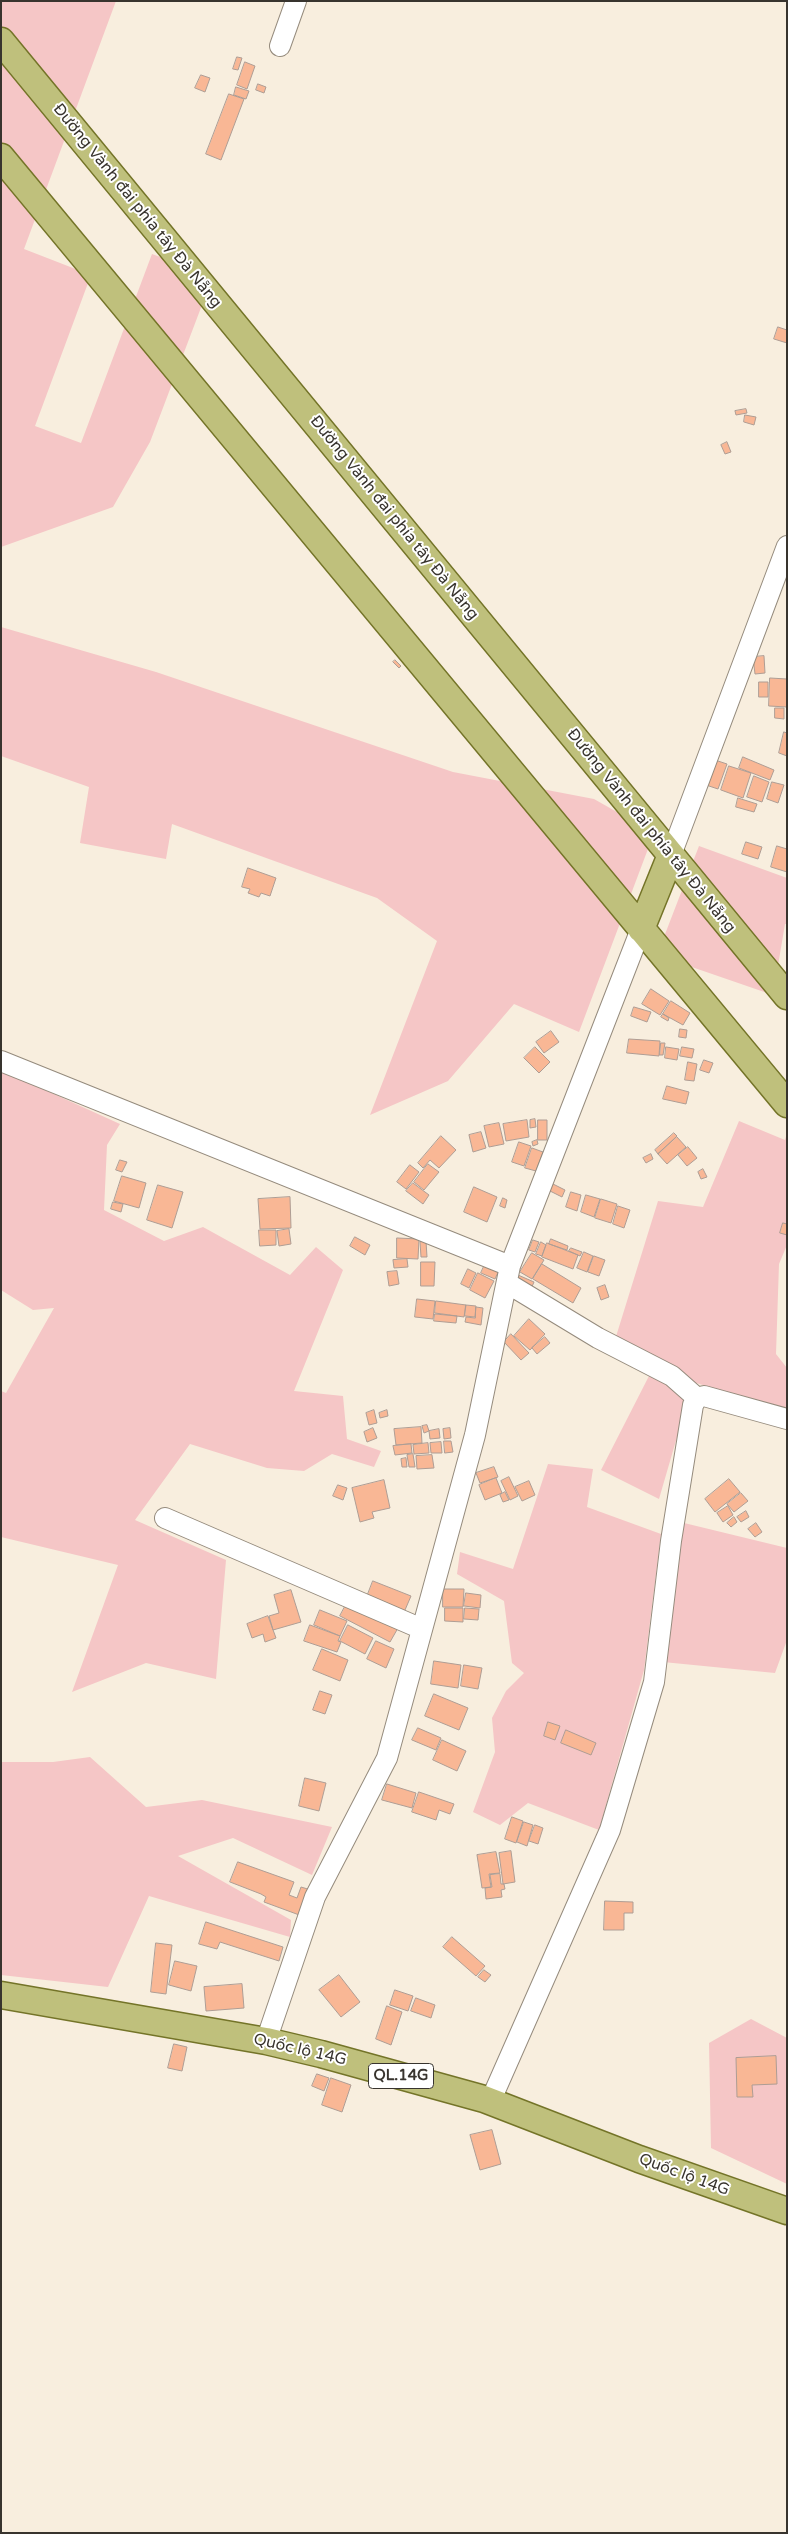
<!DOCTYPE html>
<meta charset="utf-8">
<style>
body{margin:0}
#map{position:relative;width:788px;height:2534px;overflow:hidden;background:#f8eede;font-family:"Varela Round",sans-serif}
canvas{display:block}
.frame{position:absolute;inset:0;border:2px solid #38342e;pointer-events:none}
</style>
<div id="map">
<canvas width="788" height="2534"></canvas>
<div class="frame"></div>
</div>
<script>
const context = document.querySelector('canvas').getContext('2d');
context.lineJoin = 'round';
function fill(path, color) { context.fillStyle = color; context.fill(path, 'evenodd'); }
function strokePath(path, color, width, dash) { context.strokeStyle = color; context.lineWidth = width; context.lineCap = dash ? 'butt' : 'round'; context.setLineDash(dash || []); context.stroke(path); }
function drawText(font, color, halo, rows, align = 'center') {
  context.font = font + ' "Varela Round",sans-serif'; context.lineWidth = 4; context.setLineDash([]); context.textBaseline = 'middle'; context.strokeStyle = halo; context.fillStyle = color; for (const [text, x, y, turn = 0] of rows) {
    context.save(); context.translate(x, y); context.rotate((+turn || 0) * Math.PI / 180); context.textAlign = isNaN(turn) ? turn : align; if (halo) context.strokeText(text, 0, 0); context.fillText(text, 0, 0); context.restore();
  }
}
fill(new Path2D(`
 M1,1h115l-92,248 67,26 -56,151 46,17 71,-189 61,22 -63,166 -37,65 -112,40z
 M1,627l155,45 297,100 141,27 60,34 -75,199 -65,-28 -66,77 -78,34 67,-174 -60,-43 -205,-74 -6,35 -86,-16 9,-56 -88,-31z
 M699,846l88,32v46h-2l-12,71 -116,-40z
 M1,1070l119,54 -13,21 -3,65 60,31 39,-14 87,48 26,-28 27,23 -49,121 49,5 4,43 34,12 -7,16 -42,-13 -28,17 -37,-3 -77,-24 -55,76 91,40 -10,119 -70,-16 -74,29 46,-127 -117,-28v-146l5,2 48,-85 -21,2 -32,-20z
 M739,1121l46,19 2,-7v112l-8,19 -3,90 11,14v43l-94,-29 -34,117 -58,-29 49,-96 -36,-31 44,-142 45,6z
 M548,1464l45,5 -6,38 74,27 -17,136 -45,160 -71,-27 -28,22 -27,-13 22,-60 -3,-34 14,-27 18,-18 -12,-10 -8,-62 -47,-27 3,-22 53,17z
 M680,1522l107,26v92l-12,33 -112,-11z
 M90,1757l56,50 56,-7 130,27 -20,48 -79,-37 -55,18 113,64 -1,17 -141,-41 -41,91 -107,-12v-213h52z
 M751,2019l36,19v146l-76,-36 -2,-105z`), '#f5c6c6');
const building = new Path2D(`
 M237,57l5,1 -4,12 -5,-1z
 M245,62l10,4 -8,23 -10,-4z
 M201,75l9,3 -5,14 -10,-4z
 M258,84l8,3 -2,6 -8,-3z
 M236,87l13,4 -3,8 -12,-4z
 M229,94l15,5 -23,61 -15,-6z
 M778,327l9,3v13l-13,-4z
 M746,409l1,4 -11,2 -1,-4z
 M745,415l11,2 -2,8 -10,-3z
 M727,442l4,10 -6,2 -4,-9z
 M764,656l1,17 -10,1 -2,-17z
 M395,660l6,6 -2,2 -6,-6z
 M770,678l17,1v28l-18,-1z
 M759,682h9v15h-9z
 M775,708h9v11l-9,-1z
 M784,732l3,1v23l-8,-3z
 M743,757l31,13 -4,10 -31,-12z
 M715,760l12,4 -9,25 -12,-4z
 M729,766l22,7 -8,25 -22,-8z
 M754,776l15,6 -7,20 -15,-5z
 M772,782l12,3 -6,18 -11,-4z
 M738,798l19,6 -3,8 -18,-5z
 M746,842l16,5 -4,12 -16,-5z
 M777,846l10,3v23l-16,-5z
 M248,868l28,10 -6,18 -9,-3 -2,4 -11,-4 2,-4 -8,-2z
 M651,989l18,12 -9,14 -18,-11z
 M671,1001l19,12 -7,12 -20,-11z
 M634,1007l17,5 -4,10 -16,-6z
 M663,1014l6,4 -1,3 -7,-4z
 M680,1029l7,1 -1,8 -7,-1z
 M551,1031l8,11 -15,11 -8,-11z
 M629,1039l31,2 -1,15 -32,-3z
 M661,1043h4l-2,12h-3z
 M535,1047l15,15 -11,11 -15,-15z
 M666,1047l13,2 -2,11 -12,-2z
 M682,1047l12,2 -2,9 -12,-2z
 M704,1060l9,3 -4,10 -9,-3z
 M688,1062l9,2 -3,17 -9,-1z
 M667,1086l22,6 -3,12 -23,-5z
 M535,1119l1,8 -6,1v-8z
 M527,1120l2,17 -23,4 -3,-17z
 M538,1120h9v20h-9z
 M499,1123l5,21 -15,3 -5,-21z
 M481,1132l5,16 -13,4 -4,-17z
 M674,1133l3,3 -19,18 -3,-4z
 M441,1136l15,14 -17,18 -9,-8 -7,8 -5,-5z
 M677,1137l9,10 -19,17 -9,-10z
 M537,1140l1,4 -5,2 -1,-4z
 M519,1142l12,4 -7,20 -12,-4z
 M688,1147l9,11 -10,8 -9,-11z
 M532,1148l11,4 -7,19 -11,-3z
 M651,1154l2,5 -7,4 -3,-5z
 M120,1160l7,2 -5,10 -6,-2z
 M428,1164l11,8 -15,18 -10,-8z
 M410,1165l9,7 -13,17 -9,-7z
 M703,1169l4,8 -6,2 -3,-7z
 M122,1176l24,7 -7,25 -25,-7z
 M413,1183l16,12 -6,9 -17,-13z
 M553,1184l12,6 -3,7 -12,-6z
 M158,1185l25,7 -11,36 -25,-8z
 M474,1187l23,10 -10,25 -23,-10z
 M571,1192l10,3 -4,16 -11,-4z
 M586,1195l14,4 -6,18 -13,-5z
 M290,1197l1,31 -31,1 -2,-30z
 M503,1198l4,2 -2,8 -5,-2z
 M601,1199l16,5 -6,19 -16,-5z
 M113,1202l10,2 -2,8 -10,-3z
 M618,1206l12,4 -6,18 -11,-4z
 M783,1223l4,1v11l-7,-2z
 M289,1229l2,15 -12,2 -2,-15z
 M259,1230h17v15l-16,1z
 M355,1237l15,8 -5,10 -15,-9z
 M397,1238l22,1 -1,20 -21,-1z
 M551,1239l17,7 -1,4 -18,-6z
 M533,1240l6,2 -4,10 -6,-2z
 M426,1241l1,16h-6l-1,-15z
 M541,1242l5,3 -4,11 -6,-2z
 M547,1243l31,12 -5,14 -31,-12z
 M571,1248l11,4 -2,4 -11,-5z
 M584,1252l9,4 -6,16 -10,-4z
 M532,1253l12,7 -12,19 -12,-7z
 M594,1256l11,4 -6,16 -11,-4z
 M407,1259l1,8 -14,1 -1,-8z
 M421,1262h14l-1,24h-13z
 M486,1262l14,6 -5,11 -14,-6z
 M542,1264l39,24 -8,15 -40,-24z
 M468,1269l8,4 -7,15 -8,-4z
 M397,1271l2,13 -10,2 -2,-14z
 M478,1273l16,8 -9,17 -15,-8z
 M518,1275l16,7 -3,7 -16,-7z
 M605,1285l4,12 -8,3 -4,-12z
 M417,1299l18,2 -2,18 -18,-2z
 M436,1301l30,4 -2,12 -29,-4z
 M466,1305l10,1 -1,11 -10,-1z
 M476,1307l7,1 -2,17 -16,-3 1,-5 9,1z
 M435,1314l22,2 -1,7 -22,-2z
 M529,1319l16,15 -15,16 -16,-14z
 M511,1334l18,19 -8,7 -17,-18z
 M545,1337l5,6 -13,11 -5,-6z
 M374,1410l3,13 -8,2 -3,-12z
 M387,1410l1,6 -8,2 -1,-5z
 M427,1425l2,6 -5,2 -2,-7z
 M421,1427l1,16 -26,2 -2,-16z
 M373,1428l4,10 -10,4 -3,-10z
 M450,1428l1,10 -7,1 -1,-10z
 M439,1429l1,9 -10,1 -1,-8z
 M444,1441h7l2,11 -8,1z
 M441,1442l1,11h-11l-1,-10z
 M428,1443l1,10 -15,1 -1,-9z
 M411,1444l1,9 -17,2 -2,-9z
 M413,1454l2,13h-6l-2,-12z
 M432,1455l2,13 -17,1 -1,-13z
 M406,1458l1,9h-5l-1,-8z
 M494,1467l4,10 -18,6 -4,-10z
 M509,1477l9,19 -8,4 -9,-19z
 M496,1478l6,15 -17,7 -6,-15z
 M729,1479l11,13 -25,20 -10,-13z
 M384,1480l6,28 -18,4 2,6 -14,4 -8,-34z
 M529,1481l6,14 -13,6 -7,-14z
 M338,1485l9,3 -4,12 -10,-4z
 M505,1492l4,8 -6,2 -3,-7z
 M741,1493l7,8 -14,11 -7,-8z
 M728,1506l5,9 -10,7 -6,-9z
 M746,1511l3,6 -8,5 -4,-5z
 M734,1517l3,5 -6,5 -4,-4z
 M756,1523l6,9 -7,5 -7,-8z
 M373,1581l38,15 -9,21 -37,-15z
 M443,1589h21l-1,18h-20z
 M291,1590l10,32 -28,8 -4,-14 10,-3 -5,-18z
 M466,1593l15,2 -1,13 -16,-2z
 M348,1601l50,27 -8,14 -50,-26z
 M445,1608h18v14l-18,-1z
 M465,1608l14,1 -1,11 -14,-1z
 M320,1610l27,11 -7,15 -26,-11z
 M268,1616l8,22 -11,4 -2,-8 -11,4 -5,-14z
 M310,1625l30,11 -2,5 3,1 -4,10 -33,-11z
 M348,1625l25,13 -8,16 -25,-13z
 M376,1641l18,8 -8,19 -19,-9z
 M322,1649l26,11 -8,21 -27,-11z
 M434,1661l27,4 -3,23 -27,-4z
 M464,1665l18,3 -4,21 -17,-3z
 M320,1691l12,4 -7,19 -12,-4z
 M434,1694l34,14 -9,22 -34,-14z
 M548,1722l12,4 -5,14 -11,-4z
 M418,1728l23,10 -5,12 -24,-10z
 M566,1730l30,13 -5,12 -30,-12z
 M442,1740l24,11 -9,20 -24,-11z
 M305,1778l21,5 -7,28 -20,-5z
 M387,1784l29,9 -4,15 -30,-8z
 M419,1792l35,12 -4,10 -11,-4 -3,10 -24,-8z
 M512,1817l11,4 -7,22 -11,-4z
 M524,1822l9,3 -6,21 -10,-4z
 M535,1825l8,3 -5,16 -9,-3z
 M511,1851l4,31 -12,2 -4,-31z
 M496,1852l4,21 -11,1 2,13 -9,1 -5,-33z
 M238,1862l56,20 -5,13 8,3 4,-11 10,3 -9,26 -38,-14 2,-5 -5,-3 -31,-12z
 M500,1874l1,10h3l1,5 -4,1 1,7 -16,2 -1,-11 7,-1 -2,-12z
 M605,1901l28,1v11h-9v17h-20z
 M206,1922l77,25 -4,14 -59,-19 -3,7 -18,-5z
 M452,1937l33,29 -9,10 -33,-29z
 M156,1943l16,2 -6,49 -15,-2z
 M175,1961l22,5 -6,25 -22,-6z
 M484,1970l7,5 -6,7 -7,-5z
 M339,1975l21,27 -19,15 -22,-27z
 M242,1984l2,24 -38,3 -2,-24z
 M395,1990l18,6 -5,15 -18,-6z
 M416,1998l19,7 -4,13 -20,-7z
 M387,2006l15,6 -11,33 -15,-6z
 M174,2044l13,3 -5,24 -14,-3z
 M776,2056l1,28 -25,1 1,12h-16l-1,-39z
 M317,2074l12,4 -5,13 -12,-5z
 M331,2078l20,7 -9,27 -20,-7z
 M492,2130l9,34 -21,6 -10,-35z`);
fill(building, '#f9b795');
strokePath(building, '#ae9d94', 1);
const minor = new Path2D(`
 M280,46l16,-45
 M671,855l116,-309
 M1,1061l509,205
 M507,1283l91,55 74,38 25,22
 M165,1518l257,111
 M266,2041l49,-144 72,-139 88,-323 35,-169 131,-337
 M490,2102l120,-272 44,-148 17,-141 22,-136 4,-7 7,-2 83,23`);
const major = new Path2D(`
 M1,41l786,955
 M1,157l786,947
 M641,929l30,-74
 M1,1995l265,46 55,13 163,45 155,60 148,52`);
strokePath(minor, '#958b7d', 22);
strokePath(major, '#747428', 29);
strokePath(minor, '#fff', 20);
strokePath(major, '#bfc07c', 26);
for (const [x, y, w] of [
 [401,2076,65]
]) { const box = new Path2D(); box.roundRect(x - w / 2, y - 12.5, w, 25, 4); context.fillStyle = '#fff'; context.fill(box); strokePath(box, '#38342e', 1); }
drawText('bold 15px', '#38342e', null, [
 ["QL.14G",401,2076]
]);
drawText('16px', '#38342e', '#fff', [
 ["Đường Vành đai phía tây Đà Nẵng",137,206,51],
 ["Đường Vành đai phía tây Đà Nẵng",394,518,51],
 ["Đường Vành đai phía tây Đà Nẵng",651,831,51],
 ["Quốc lộ 14G",300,2050,13],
 ["Quốc lộ 14G",684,2175,20]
]);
</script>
